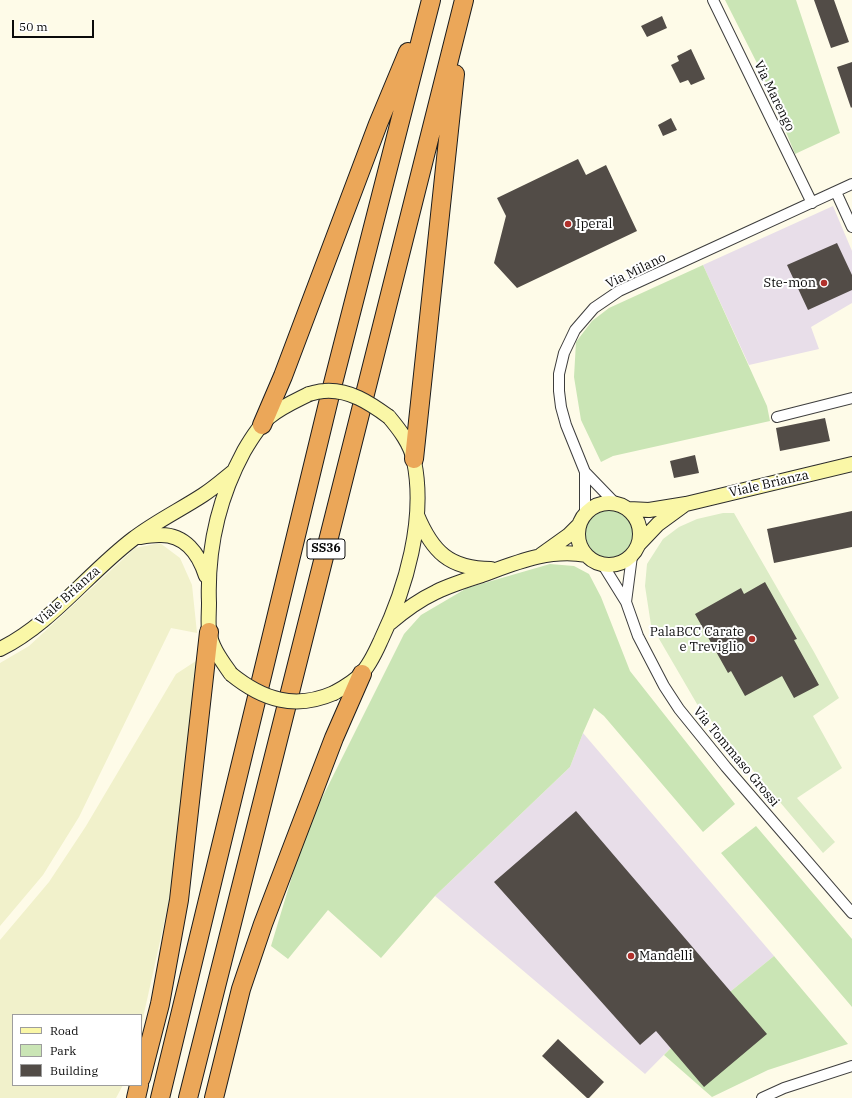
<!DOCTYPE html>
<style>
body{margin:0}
#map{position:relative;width:852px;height:1098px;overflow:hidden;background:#fefbe8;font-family:"IBM Plex Serif",serif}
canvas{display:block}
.legend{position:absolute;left:12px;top:1014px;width:130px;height:72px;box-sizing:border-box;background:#fff;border:1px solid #9d9d9d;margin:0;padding:5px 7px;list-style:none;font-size:12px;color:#0a0a0a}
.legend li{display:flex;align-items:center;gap:8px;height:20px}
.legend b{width:20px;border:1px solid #9d9d9d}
.scale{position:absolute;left:12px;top:20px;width:82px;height:18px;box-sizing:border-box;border:2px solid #0a0a0a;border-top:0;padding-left:5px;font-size:12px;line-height:14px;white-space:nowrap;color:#0a0a0a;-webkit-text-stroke:3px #fff;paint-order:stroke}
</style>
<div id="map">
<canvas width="852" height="1098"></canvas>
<ul class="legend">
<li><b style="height:5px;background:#faf7a7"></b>Road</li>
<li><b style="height:11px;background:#cae5b5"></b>Park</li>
<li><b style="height:11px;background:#524c47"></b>Building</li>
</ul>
<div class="scale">50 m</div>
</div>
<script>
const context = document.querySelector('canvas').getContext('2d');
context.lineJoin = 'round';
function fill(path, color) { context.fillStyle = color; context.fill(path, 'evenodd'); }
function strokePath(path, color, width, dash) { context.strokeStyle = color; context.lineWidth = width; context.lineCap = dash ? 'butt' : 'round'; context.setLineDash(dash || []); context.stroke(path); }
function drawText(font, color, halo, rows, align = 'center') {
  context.font = font + ' "IBM Plex Serif",serif'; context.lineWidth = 4; context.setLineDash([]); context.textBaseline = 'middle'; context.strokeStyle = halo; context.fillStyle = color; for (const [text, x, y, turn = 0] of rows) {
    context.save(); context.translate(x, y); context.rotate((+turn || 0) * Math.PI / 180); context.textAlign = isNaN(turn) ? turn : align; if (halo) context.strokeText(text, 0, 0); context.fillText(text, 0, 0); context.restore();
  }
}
fill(new Path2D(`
 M833,206l19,45v52l-41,24 8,22 -70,16 -46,-100z
 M583,733l191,223 -65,53 -64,65 -210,-178 135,-129z`), '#e8dee9');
fill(new Path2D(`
 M160,543l20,15 12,27 5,48 -26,-5 -92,189 -36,58 -43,51v-263l29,-17 106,-98z
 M196,661l1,7 -27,228 -29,131v-12h-128v70h110l-7,13h-116v-158l49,-58 37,-56 90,-152z`), '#f1f1cb');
fill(new Path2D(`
 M725,0h71l44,133 -45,21 -33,-81z
 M703,265l64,141 3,15 -157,35 -12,6 -20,-42 -7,-43 2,-35 16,-21 17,-13z
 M585 534a24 24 0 1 1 48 0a24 24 0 1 1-48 0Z
 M550,564l24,2 15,8 12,23 29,74 105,133 -32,28 -99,-116 -10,-8 -11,25 -13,34 -135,129 -54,62 -53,-48 -40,49 -17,-13 35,-116 98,-196 17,-19 46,-27z
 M756,826l96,113v68l-131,-154z
 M774,956l74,88 -80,26 -56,27 -48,-42 45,-46z`), '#cae5b5');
fill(new Path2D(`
 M723,513h11l80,139 25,46 -26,18 29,52 -45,30 38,44 -12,11 -126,-149 -46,-79 -6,-39 2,-22 16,-25 16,-12 18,-8z`), '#dcecc6');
fill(new Path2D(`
 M814,0h20l15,42 -18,6z
 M662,16l5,12 -20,9 -6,-11z
 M691,49l14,30 -14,6 -3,-5 -8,3 -9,-18 8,-4 -2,-5z
 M852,62v45l-1,1 -14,-41z
 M671,118l6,12 -14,6 -5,-11z
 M578,159l8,16 20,-10 31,66 -120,57 -23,-25 12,-47 -9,-18z
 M837,243l15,32v15l-44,20 -21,-45z
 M825,418l5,23 -50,10 -4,-23z
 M695,455l4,18 -25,5 -4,-17z
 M852,511v36l-78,16 -7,-34z
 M765,582l32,57 -3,1 25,45 -25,13 -12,-22 -37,20 -14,-25 -3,2 -33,-59 46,-26 3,6z
 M576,811l191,223 -63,53 -48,-56 -16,14 -146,-163z
 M558,1039l46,43 -15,16h-2l-45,-42z`), '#524c47');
const street = new Path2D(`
 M713,0l99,203
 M836,192l16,35
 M777,417l75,-19
 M585,472v40
 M614,502l-29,-30 -19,-47 -5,-18 -2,-16v-17l5,-21 11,-23 19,-22 25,-17 233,-107
 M603,565l23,37 12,34 26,50 15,23 47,58 126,146
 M626,602l6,-46
 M762,1098l22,-10 68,-22`);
const secondary = new Path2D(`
 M578 534a31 31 0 1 1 62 0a31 31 0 1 1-62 0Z
 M629,509l20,1 37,-6 166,-40
 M417,515c15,36 32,54 74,54
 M140,537c6,-1 13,-2 19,-2 26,-1 40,19 47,41
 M639,544l19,-20 26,-19
 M541,555l28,-20 9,-9
 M390,623c14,-12 29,-23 46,-31 14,-7 30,-12 46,-17 33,-12 68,-27 104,-20
 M0,649c51,-25 88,-76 133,-110 22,-17 47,-29 70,-44 11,-7 21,-16 31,-24
 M231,674c-9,-13 -20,-27 -22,-43 -1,-9 0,-19 0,-28 -2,-53 9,-104 35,-152 7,-12 15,-25 25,-34 12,-10 26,-16 40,-23
 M334,693c9,-5 20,-11 27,-19 9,-9 15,-23 20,-34 25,-52 45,-121 33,-179 -3,-17 -15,-32 -25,-44`);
const highway = new Path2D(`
 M262,425l21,-49 95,-252 30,-72
 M414,459l41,-385
 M141,1078l19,-74 19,-104 30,-268
 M136,1098l3,-13
 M160,1098l170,-703 101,-395
 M188,1098l276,-1098
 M214,1098l27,-109 22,-65 71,-186 28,-64`);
strokePath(street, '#3d3d3d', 12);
strokePath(secondary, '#2c2c2c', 16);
strokePath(highway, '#1b1b1b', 20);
strokePath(street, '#fff', 10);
strokePath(secondary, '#faf7a7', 14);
strokePath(highway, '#eba759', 18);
const secondaryBridge = new Path2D(`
 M309,394c5,-1 10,-3 15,-3 25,-2 46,12 65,26
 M231,674c32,26 64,36 103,19`);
strokePath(secondaryBridge, '#2c2c2c', 16, []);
strokePath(secondaryBridge, '#faf7a7', 14);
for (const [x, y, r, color] of [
 [568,224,4,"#b0312c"],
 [824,283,4,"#b0312c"],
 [752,639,4,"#b0312c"],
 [631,956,4,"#b0312c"]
]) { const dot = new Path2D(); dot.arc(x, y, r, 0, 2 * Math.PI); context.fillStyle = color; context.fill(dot); strokePath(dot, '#fff', 1.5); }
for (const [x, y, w] of [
 [326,549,38]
]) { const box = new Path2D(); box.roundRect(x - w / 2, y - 10, w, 20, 3); context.fillStyle = '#fff'; context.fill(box); strokePath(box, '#0a0a0a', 1); }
drawText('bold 12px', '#0a0a0a', null, [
 ["SS36",326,549]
]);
drawText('13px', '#0a0a0a', '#fff', [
 ["Via Marengo",774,96,64],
 ["Via Milano",636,271,-26],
 ["Viale Brianza",769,484,-13],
 ["Viale Brianza",68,596,-42],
 ["Via Tommaso Grossi",736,757,50]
]);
drawText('13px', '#0a0a0a', '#fff', [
 ["Iperal",576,224],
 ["Ste-mon",816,283,"right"],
 ["PalaBCC Carate",744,632,"right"],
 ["e Treviglio",744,647,"right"],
 ["Mandelli",639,956]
], 'left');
</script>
